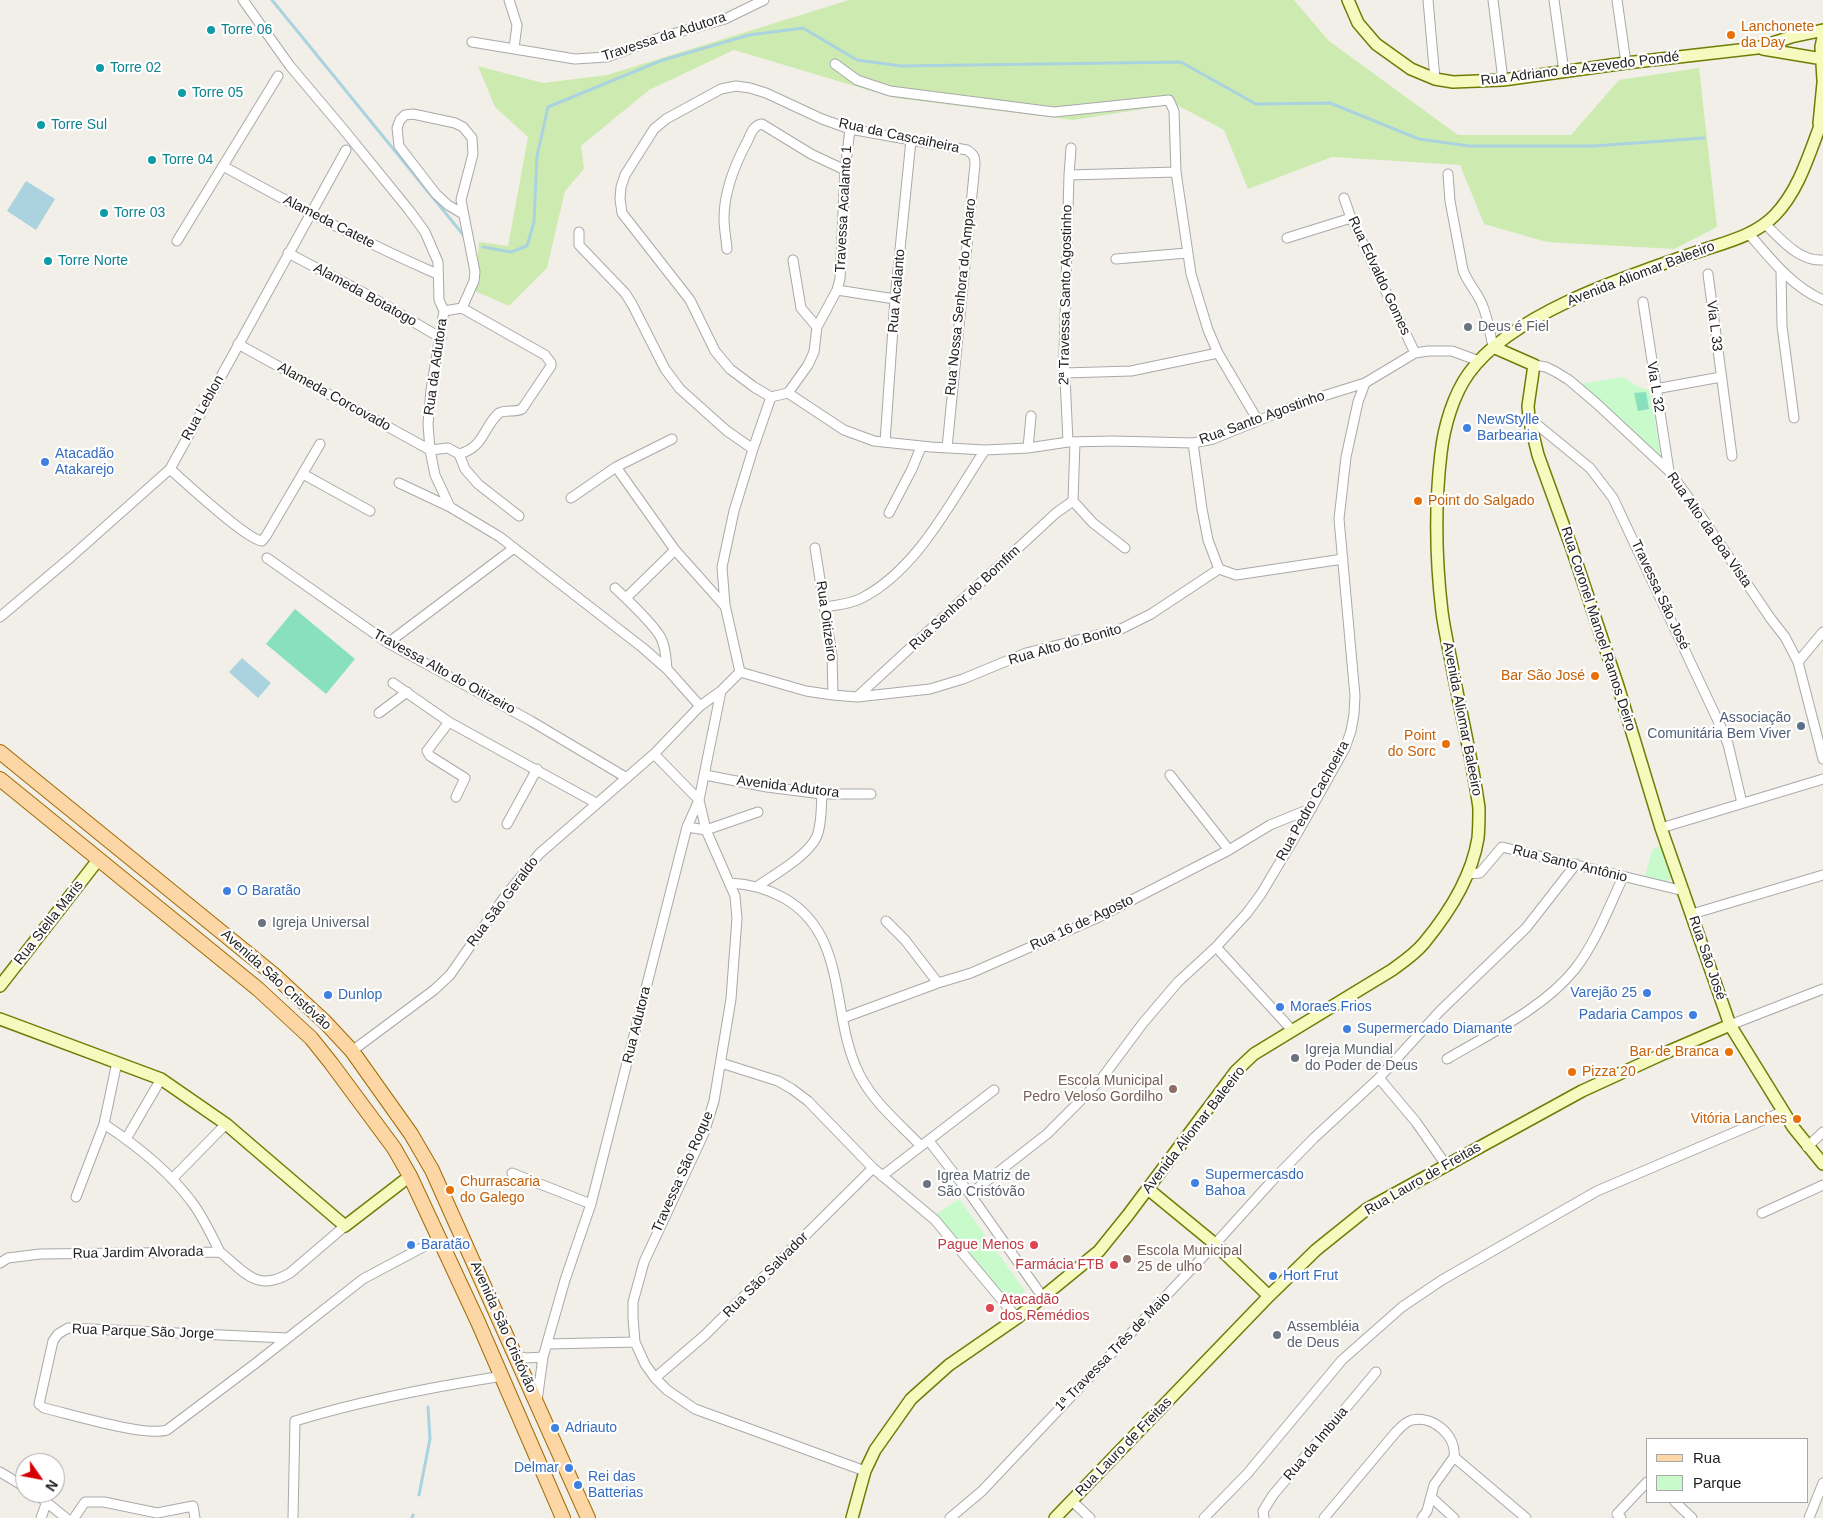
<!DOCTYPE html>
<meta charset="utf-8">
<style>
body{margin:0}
#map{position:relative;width:1823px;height:1518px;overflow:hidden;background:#f2efe9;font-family:Helvetica,sans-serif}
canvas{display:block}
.legend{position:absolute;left:1646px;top:1438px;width:162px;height:65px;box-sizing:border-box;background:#fff;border:1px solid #a7a7a7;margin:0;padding:6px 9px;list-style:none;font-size:15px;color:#222}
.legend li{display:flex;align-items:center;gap:10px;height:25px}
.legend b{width:25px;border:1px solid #a7a7a7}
.north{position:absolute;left:15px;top:1453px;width:50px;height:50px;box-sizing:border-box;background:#fff;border:1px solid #a7a7a7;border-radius:50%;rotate:123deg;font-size:14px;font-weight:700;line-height:20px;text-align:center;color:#222}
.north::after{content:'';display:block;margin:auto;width:18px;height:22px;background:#d40000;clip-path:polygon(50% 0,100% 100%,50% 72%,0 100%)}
</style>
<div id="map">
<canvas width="1823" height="1518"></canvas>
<ul class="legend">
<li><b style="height:6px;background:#fcd6a4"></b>Rua</li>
<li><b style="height:14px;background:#c8facc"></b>Parque</li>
</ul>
<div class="north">N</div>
</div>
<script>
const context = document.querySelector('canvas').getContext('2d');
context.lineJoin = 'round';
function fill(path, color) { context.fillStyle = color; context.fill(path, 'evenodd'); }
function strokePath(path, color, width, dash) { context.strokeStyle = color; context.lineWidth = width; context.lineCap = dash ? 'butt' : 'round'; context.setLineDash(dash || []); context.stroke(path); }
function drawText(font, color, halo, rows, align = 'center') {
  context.font = font + ' Helvetica,sans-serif'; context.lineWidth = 4.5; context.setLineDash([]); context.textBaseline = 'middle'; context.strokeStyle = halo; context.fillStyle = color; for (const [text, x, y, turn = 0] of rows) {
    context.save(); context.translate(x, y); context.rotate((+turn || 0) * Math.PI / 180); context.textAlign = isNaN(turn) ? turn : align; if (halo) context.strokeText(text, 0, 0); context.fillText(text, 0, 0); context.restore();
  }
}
fill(new Path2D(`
 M849,0h445l35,41 129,94h113l48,-55 80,-12 18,159 -43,22 -127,-7 -63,-18 -24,-59 -128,-8 -84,32 -24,-59 -49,-26 -102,16 -178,-22 -161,-48 -85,40 -68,56 3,23 -19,22 -18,77 -38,38 -34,-15 4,-49 29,4 20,-109 -33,-30 -17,-41 65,17 64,-8z`), '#cdebb0');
fill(new Path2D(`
 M1623,377l15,10 12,3 11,67 -19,-15 -61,-58z
 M1663,844l11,32 -9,7 -20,-7 7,-26z
 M959,1199l66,92 -16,13 -74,-89z`), '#c8facc');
fill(new Path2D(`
 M1646,392l3,17 -11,2 -4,-18z
 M295,609l60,50 -29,35 -60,-50z`), '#88e0be');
fill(new Path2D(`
 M26,181l29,18 -19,31 -29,-19z
 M242,658l29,25 -13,15 -29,-26z`), '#aad3df');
strokePath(new Path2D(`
 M272,0l193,237
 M483,247l28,5 16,-6 7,-24 3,-66 11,-49 112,-46 89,-26 54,-7 54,32 44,6 280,-4 75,42 74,-1 89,36 50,7h125l110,-8
 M419,1495l11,-56 -2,-32
 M412,1518l1,-3`), '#aad3df', 3);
const street = new Path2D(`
 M243,0l47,66 54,64 65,80 16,22 13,30 1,38 5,11 -13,79 -3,34 2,26 5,25 15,32 50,30 143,111 24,21 33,37
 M509,0l8,25 -3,23
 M1428,0l7,79
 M1493,0l10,80
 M1554,0l10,72
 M1617,0l9,63
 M472,42l103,17 32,-2 55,-20 63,-18 39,-19
 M835,64l22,16 33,11 164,21 115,-12 5,11 2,61 15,102 17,56 10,23 39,66
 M223,166c70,39 141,76 214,108
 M1448,174l2,27 13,69c4,12 14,22 19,34 6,14 8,29 11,43
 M1069,175l107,-3
 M1344,198l7,20 64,135
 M1765,224c16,15 34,38 58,36
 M579,232v13l46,48 7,11 33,65 15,20 47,42 26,18
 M1749,234c22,25 42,52 74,66
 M1287,238l64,-20
 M177,241l101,-165
 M727,249c-1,-11 -3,-21 -3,-31 0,-28 11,-54 24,-78 3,-7 6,-15 14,-16l49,30 34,16
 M288,253l78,41 75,44
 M1116,259l71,-6
 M793,260l8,48 16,19
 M1781,271l1,55 12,92
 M1708,274l24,182
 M837,290l58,9
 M1643,302l26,169
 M444,311l18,-3 12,-27 1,-9 -14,-72 12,-46 -1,-16 -9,-11 -8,-4 -42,-9 -8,1 -5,5 -3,8 2,18 37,48 12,11 15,9
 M238,344l192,106 18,-2 11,6c25,-6 24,-27 40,-41 8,-4 15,0 23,-4l29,-43v-3l-6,-8 -83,-47
 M1534,365l12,2 10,5 13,8 27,23 73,68 19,26 83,122 14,18 13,25 25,97
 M1064,373l67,-2 87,-18
 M1655,389l66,-12
 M788,393l20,-28 6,-13 3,-25 20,-37 3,-11 5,-109 5,-41
 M1529,418l61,50 23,30 107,227 8,19 14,59
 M885,442l10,-143 16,-159
 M1068,442l-4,-86 5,-181 2,-27
 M1075,442l-2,59 20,22 32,25
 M1193,443l9,66 6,31 11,29
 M947,448l28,-284c0,-8 -2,-10 -8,-14l-117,-21 -28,-10 -56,-26 -16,-5 -14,-2 -15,3 -55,30 -12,10 -29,46 -4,12 -1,12 2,14 68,87 25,51 15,18 24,18 17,10 17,-4 56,37 30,11 57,6 54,3 43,-2 40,-6 45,-1 80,2 20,-4 91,-37 61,-19
 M1028,448l3,-32
 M459,454l6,15 13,15 41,32
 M616,467l59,83 49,55
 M170,469c16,14 76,70 92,72l4,-5 54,-92
 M303,474l67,37
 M399,483l51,24
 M571,498l45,-31 56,-28
 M889,513l23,-44 9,-22
 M815,548l17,107 1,40
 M267,558l121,85 143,78 96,57
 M1219,569l17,6 107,-16
 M615,588c11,10 40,38 46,50 5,10 5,21 6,31
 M626,598l49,-48
 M825,607c12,-2 26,-3 37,-9 56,-29 89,-97 123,-148
 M0,617l71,-60 99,-88 176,-319
 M388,643l126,-95
 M1798,662l25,-30
 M740,672l66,19 27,4 24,2 73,-8 33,-10 63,-26 95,-24 30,-15 68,-45
 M740,672l-15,-67 -3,-38 12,-56 19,-62 18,-52
 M393,683l56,39 147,81
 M857,697l199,-184 17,-12
 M379,713l28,-21
 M449,722l-22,29 3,5 35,22 -9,19
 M654,754l45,46 7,30 29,66 2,22 -6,81 -17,102 -10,32 -60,129 -11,40v16l2,24 10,22 10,14 12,12 28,19 170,62
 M705,775l62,12 55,7h49
 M1170,775l59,75
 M507,824l30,-55
 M687,827l19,3 52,-18
 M1661,828l162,-49
 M1467,874l13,-1 22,-26 182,44
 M730,883c20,1 36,5 54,15 63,36 47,112 72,169 13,32 42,55 65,79
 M758,886c17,-12 50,-30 59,-50 5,-13 4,-28 5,-42
 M1692,914l131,-39
 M886,921l19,19 33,43
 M1216,947l76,83
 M843,1018l95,-35 33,-10 126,-55 132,-68 41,-25 42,-17
 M1730,1025l93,-36
 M352,1051l82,-61 16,-15 53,-76 36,-45 115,-100 46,-48 21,-15 19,-19
 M1447,1059c42,-25 97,-51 128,-90 21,-27 34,-62 48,-92
 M721,1063l57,18 14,8 16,12 65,67 62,52 82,98
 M1379,1078l37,44 30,43
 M104,1124c32,21 64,46 87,77 12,15 20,34 29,51
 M126,1139l35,-60
 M929,1141l41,53 72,102
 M1807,1147l16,-15
 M512,1173l79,31
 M882,1176l112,-86
 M172,1179l54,-55
 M970,1194l77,-60 30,-30 25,-26 41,-55 35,-41 38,-35 31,-34 14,-19 37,-62 47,-84 6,-17 3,-17 1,-18 -16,-177 7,-62 12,-55 7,-19 50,-30 13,-2h24l27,10
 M76,1197l28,-73 13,-62
 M1762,1213l61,-28
 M0,1263l8,-5 32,-4 180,-2c25,20 36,41 70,21l55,-47
 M287,1338l-219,-10 -10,6 -5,7 -14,63 5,4c26,6 101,29 123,22l89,-67 107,-84 77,-41
 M548,1344l87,-2
 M515,1355l11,3 17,-1
 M655,1378l50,-43 168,-167
 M537,1401l6,-44 22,-77 26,-76 96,-377 12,-27 22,-109
 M1454,1457l72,61
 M0,1472l25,15
 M35,1493l31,25
 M1431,1497l23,21
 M1072,1501l18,17
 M1675,1502l17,16
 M41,1518l6,-17
 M74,1518l11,-16h19l53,11 36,-7 2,12
 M293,1518l2,-97c68,-21 137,-34 208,-45
 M950,1518l32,-27 233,-247 56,-62 43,-44 65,-60 61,-67 86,-83 50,-64
 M1204,1518l43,-44 95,-114 60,-53 40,-27 155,-89 185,-79
 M1264,1518l-1,-7 10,-16 103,-123
 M1324,1518l72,-86c5,-5 9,-10 16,-12 21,-5 45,16 42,37l-20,28 -7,26 -5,7
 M1621,1518l-4,-4 30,-32
 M1809,1518l14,-35`);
const secondary = new Path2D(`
 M1348,0l10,23 18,21 35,25 24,10 18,3 50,-2 123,-17 131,-15 34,-11 32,-7
 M1823,37l-2,10 2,33
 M1763,49l60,10
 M1819,124l4,-41
 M1493,347l41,18 -6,41 1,12 9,37 33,91 47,140 43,142 69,197 63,102 30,37
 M0,986l98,-126
 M0,1019l161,60 65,45 119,102 65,-50
 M1148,1189l67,55 54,52
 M852,1518l13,-47 10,-21 36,-51 38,-34 68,-47 82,-67 29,-36 108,-144 18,-17 138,-84c11,-8 23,-16 32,-27 24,-29 48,-67 54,-105 1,-10 1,-20 1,-30 -7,-50 -19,-98 -28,-147 -3,-16 -7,-33 -9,-49 -6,-50 -7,-108 -1,-159 3,-26 12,-58 28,-80 42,-59 158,-97 225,-120 28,-10 60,-16 81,-38 25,-26 35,-64 48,-97
 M1055,1518l214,-222 47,-46 51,-41 215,-118 83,-38 65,-28`);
const primary = new Path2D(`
 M0,752l273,222 52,48 27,29 59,83 21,36 156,348
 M0,779l258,210 53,49 20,25 63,85 16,28 68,146 85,196`);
strokePath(street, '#a9a9a9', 11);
strokePath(secondary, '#707d05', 14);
strokePath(primary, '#a06b00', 16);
strokePath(street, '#fff', 9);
strokePath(secondary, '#f7fabf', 11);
strokePath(primary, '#fcd6a4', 14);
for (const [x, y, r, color] of [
 [211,30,5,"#0f9aa8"],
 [1731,35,5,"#e8710a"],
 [100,68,5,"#0f9aa8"],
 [182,93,5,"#0f9aa8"],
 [41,125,5,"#0f9aa8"],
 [152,160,5,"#0f9aa8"],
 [104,213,5,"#0f9aa8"],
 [48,261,5,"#0f9aa8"],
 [1468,327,5,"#6b7280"],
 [1467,428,5,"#3f7fe0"],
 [45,462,5,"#3f7fe0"],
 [1418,501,5,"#e8710a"],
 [1595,676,5,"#e8710a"],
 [1801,726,5,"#5c6f8a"],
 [1446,744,5,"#e8710a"],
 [227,891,5,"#3f7fe0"],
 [262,923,5,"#6b7280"],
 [1647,993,5,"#3f7fe0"],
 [328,995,5,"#3f7fe0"],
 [1280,1007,5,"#3f7fe0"],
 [1693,1015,5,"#3f7fe0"],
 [1347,1029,5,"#3f7fe0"],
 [1729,1052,5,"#e8710a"],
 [1295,1058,5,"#6b7280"],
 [1572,1072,5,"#e8710a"],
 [1173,1089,5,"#8d6e63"],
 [1797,1119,5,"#e8710a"],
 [1195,1183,5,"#3f7fe0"],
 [927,1184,5,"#6b7280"],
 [450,1190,5,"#e8710a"],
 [411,1245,5,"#3f7fe0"],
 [1034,1245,5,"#e0444e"],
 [1127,1259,5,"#8d6e63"],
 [1114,1265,5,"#e0444e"],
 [1273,1276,5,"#3f7fe0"],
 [990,1308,5,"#e0444e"],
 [1277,1335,5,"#6b7280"],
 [555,1428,5,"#3f7fe0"],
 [569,1468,5,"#3f7fe0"],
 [578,1485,5,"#3f7fe0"]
]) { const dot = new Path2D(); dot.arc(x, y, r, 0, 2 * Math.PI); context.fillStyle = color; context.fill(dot); strokePath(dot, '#fff', 2); }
drawText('14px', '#c56008', '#fff', [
 ["Lanchonete",1741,27],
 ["da Day",1741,43],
 ["Point do Salgado",1428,501],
 ["Bar São José",1585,676,"right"],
 ["Point",1436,736,"right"],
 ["do Sorc",1436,752,"right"],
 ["Bar de Branca",1719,1052,"right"],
 ["Pizza 20",1582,1072],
 ["Vitória Lanches",1787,1119,"right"],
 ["Churrascaria",460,1182],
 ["do Galego",460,1198]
], 'left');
drawText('14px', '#0d838f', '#fff', [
 ["Torre 06",221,30],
 ["Torre 02",110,68],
 ["Torre 05",192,93],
 ["Torre Sul",51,125],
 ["Torre 04",162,160],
 ["Torre 03",114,213],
 ["Torre Norte",58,261]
], 'left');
drawText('14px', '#222', '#fff', [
 ["Travessa da Adutora",664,37,-18],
 ["Rua Adriano de Azevedo Pondé",1580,69,-7],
 ["Rua da Cascaiheira",899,136,12],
 ["Travessa Acalanto 1",844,209,-87],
 ["Alameda Catete",329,222,27],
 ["Avenida Aliomar Baleeiro",1641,274,-21],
 ["Rua Edvaldo Gomes",1379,276,65],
 ["Rua Acalanto",897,291,-85],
 ["Alameda Botatogo",365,295,29],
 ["2ª Travessa Santo Agostinho",1066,295,-89],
 ["Rua Nossa Senhora do Amparo",961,297,-84],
 ["Via L 33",1714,326,83],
 ["Rua da Adutora",436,367,-82],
 ["Via L 32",1655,387,81],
 ["Alameda Corcovado",334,397,29],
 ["Rua Leblon",203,408,-61],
 ["Rua Santo Agostinho",1262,418,-20],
 ["Rua Alto da Boa Vista",1709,530,55],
 ["Travessa São José",1660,595,65],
 ["Rua Senhor do Bomfim",965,598,-43],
 ["Rua Oitizeiro",826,621,82],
 ["Rua Coronel Manoel Ramos Deiro",1598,629,72],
 ["Rua Alto do Bonito",1065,645,-16],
 ["Travessa Alto do Oitizeiro",444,672,29],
 ["Avenida Aliomar Baleeiro",1462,719,79],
 ["Avenida Adutora",788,787,7],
 ["Rua Pedro Cachoeira",1313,801,-61],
 ["Rua Santo Antônio",1570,864,14],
 ["Rua São Geraldo",503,902,-53],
 ["Rua Stella Maris",49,923,-52],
 ["Rua 16 de Agosto",1082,923,-25],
 ["Rua São José",1707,958,71],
 ["Avenida São Cristóvão",276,980,42],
 ["Rua Adutora",637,1025,-76],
 ["Avenida Aliomar Baleeiro",1194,1130,-52],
 ["Travessa São Roque",683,1172,-66],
 ["Rua Lauro de Freitas",1423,1179,-30],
 ["Rua Jardim Alvorada",138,1253,-1],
 ["Rua São Salvador",766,1275,-45],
 ["Avenida São Cristóvão",503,1327,66],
 ["Rua Parque São Jorge",143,1332,2],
 ["1ª Travessa Três de Maio",1113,1352,-46],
 ["Rua da Imbuia",1316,1444,-50],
 ["Rua Lauro de Freitas",1124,1447,-46]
]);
drawText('14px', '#5b616d', '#fff', [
 ["Deus é Fiel",1478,327],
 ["Igreja Universal",272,923],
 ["Igreja Mundial",1305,1050],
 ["do Poder de Deus",1305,1066],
 ["Igrea Matriz de",937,1176],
 ["São Cristóvão",937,1192],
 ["Assembléia",1287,1327],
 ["de Deus",1287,1343]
], 'left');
drawText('14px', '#366cbe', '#fff', [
 ["NewStylle",1477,420],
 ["Barbearia",1477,436],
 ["Atacadão",55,454],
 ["Atakarejo",55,470],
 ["O Baratão",237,891],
 ["Varejão 25",1637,993,"right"],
 ["Dunlop",338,995],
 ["Moraes Frios",1290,1007],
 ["Padaria Campos",1683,1015,"right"],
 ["Supermercado Diamante",1357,1029],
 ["Supermercasdo",1205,1175],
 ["Bahoa",1205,1191],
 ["Baratão",421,1245],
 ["Hort Frut",1283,1276],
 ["Adriauto",565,1428],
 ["Delmar",559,1468,"right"],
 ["Rei das",588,1477],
 ["Batterias",588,1493]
], 'left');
drawText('14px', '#4e5e75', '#fff', [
 ["Associação",1791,718],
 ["Comunitária Bem Viver",1791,734]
], 'right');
drawText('14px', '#785e54', '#fff', [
 ["Escola Municipal",1163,1081],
 ["Pedro Veloso Gordilho",1163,1097],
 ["Escola Municipal",1137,1251,"left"],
 ["25 de ulho",1137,1267,"left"]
], 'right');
drawText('14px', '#be3a42', '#fff', [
 ["Pague Menos",1024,1245],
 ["Farmácia FTB",1104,1265],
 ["Atacadão",1000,1300,"left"],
 ["dos Remédios",1000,1316,"left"]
], 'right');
</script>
